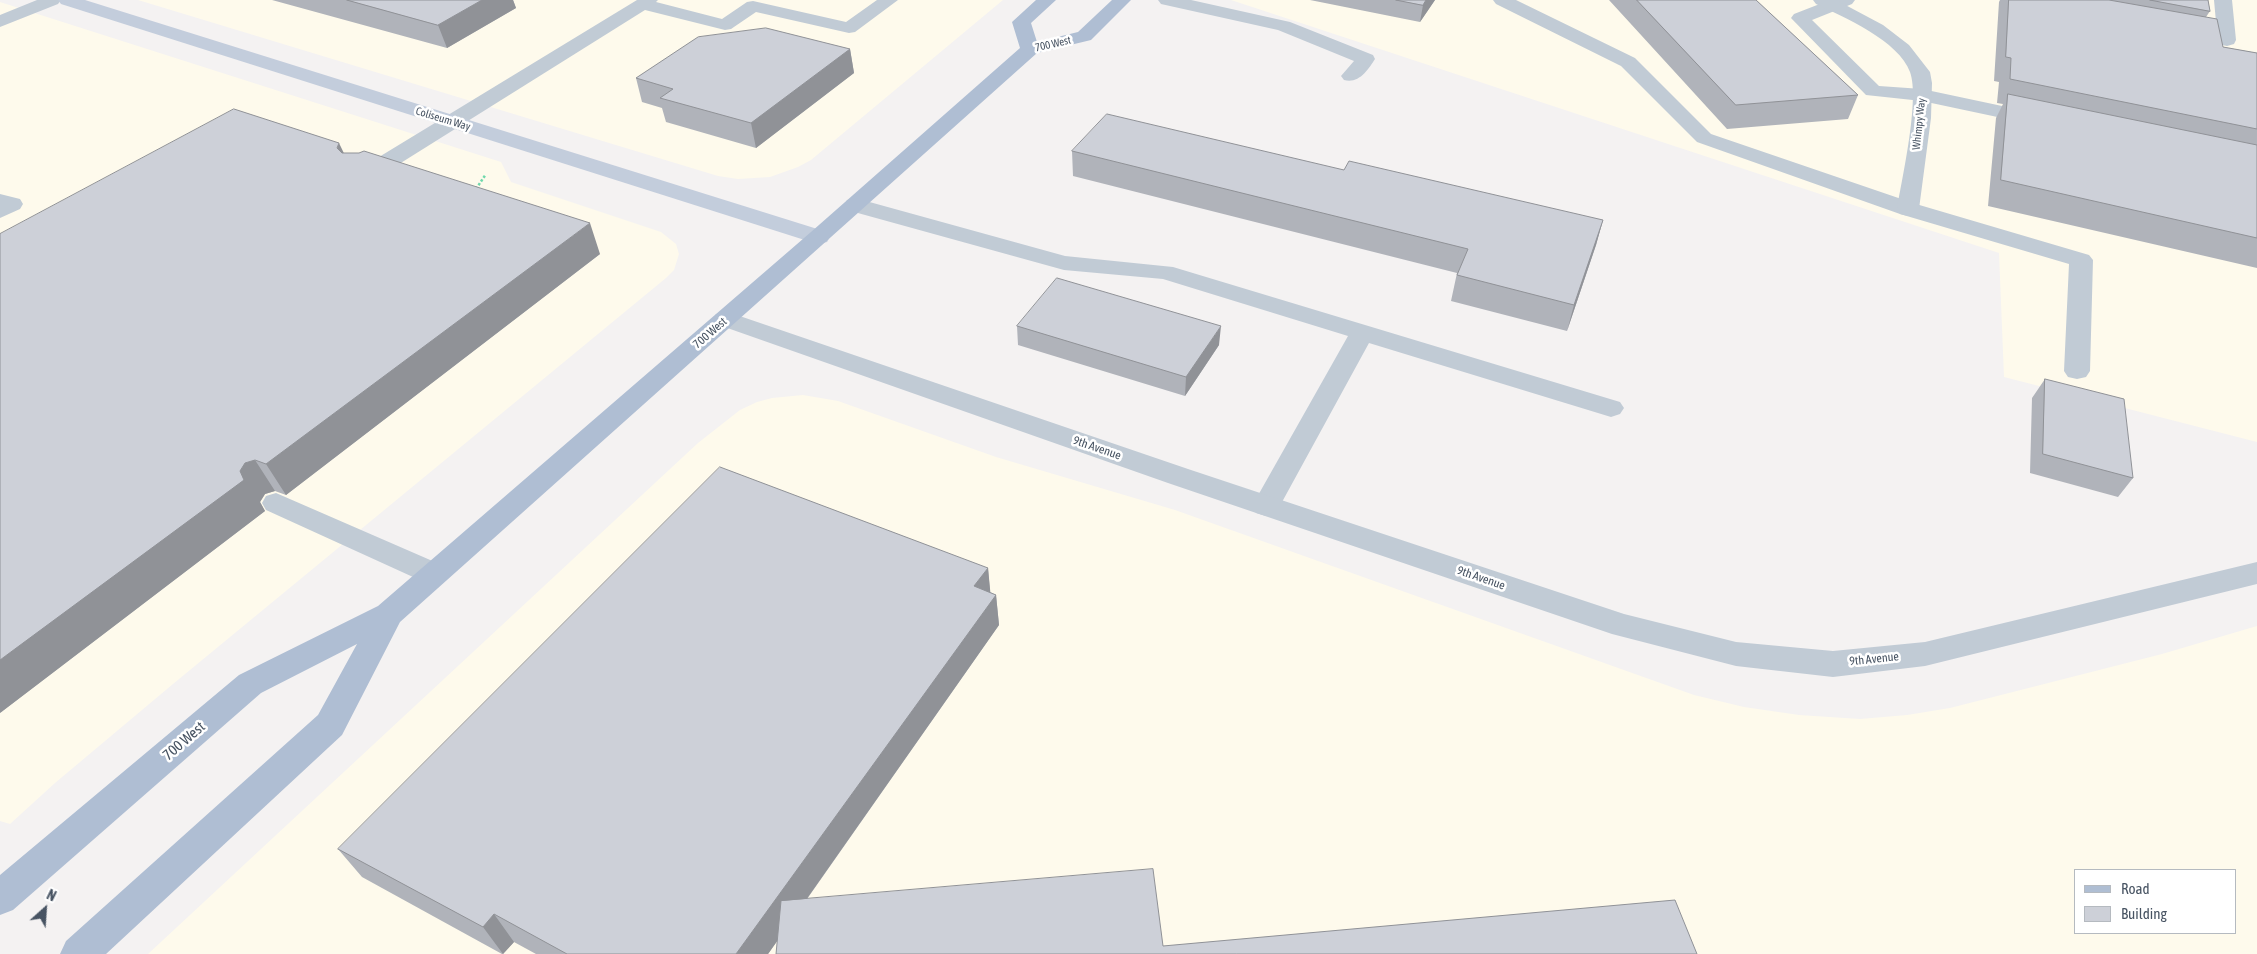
<!DOCTYPE html>
<style>
body{margin:0}
#map{position:relative;width:2257px;height:954px;overflow:hidden;background:#f4f2f2;font-family:"Asap Condensed",sans-serif}
canvas{display:block}
.legend{position:absolute;left:2074px;top:869px;width:162px;height:65px;box-sizing:border-box;background:#fff;border:1px solid #b5bac0;margin:0;padding:6px 9px;list-style:none;font-size:15px;color:#475362}
.legend li{display:flex;align-items:center;gap:10px;height:25px}
.legend b{width:25px;border:1px solid #b5bac0}
.north{position:absolute;left:20px;top:884px;width:50px;height:50px;-webkit-text-stroke:4px #fff;paint-order:stroke;rotate:26deg;font-size:14px;font-weight:700;line-height:20px;text-align:center;color:#475362}
.north::after{content:'';display:block;margin:auto;width:18px;height:22px;background:#475362;clip-path:polygon(50% 0,100% 100%,50% 72%,0 100%)}
</style>
<div id="map">
<canvas width="2257" height="954"></canvas>
<ul class="legend">
<li><b style="height:6px;background:#afbed3"></b>Road</li>
<li><b style="height:14px;background:#cdd0d8"></b>Building</li>
</ul>
<div class="north">N</div>
</div>
<script>
const context = document.querySelector('canvas').getContext('2d');
context.lineJoin = 'round';
function fill(path, color) { context.fillStyle = color; context.fill(path, 'evenodd'); }
function strokePath(path, color, width, dash) { context.strokeStyle = color; context.lineWidth = width; context.lineCap = dash ? 'butt' : 'round'; context.setLineDash(dash || []); context.stroke(path); }
function drawText(font, color, halo, rows, align = 'center') {
  context.font = font + ' "Asap Condensed",sans-serif'; context.lineWidth = 5; context.setLineDash([]); context.textBaseline = 'middle'; context.strokeStyle = halo; context.fillStyle = color; for (const [text, x, y, turn = 0] of rows) {
    context.save(); context.translate(x, y); context.rotate((+turn || 0) * Math.PI / 180); context.textAlign = isNaN(turn) ? turn : align; if (halo) context.strokeText(text, 0, 0); context.fillText(text, 0, 0); context.restore();
  }
}
fill(new Path2D(`
 M138,0h865l-192,160 -13,7 -28,10 -32,2 -20,-3z
 M1231,0h1026v442l-253,-65 -5,-124z
 M0,2l501,160 10,20 150,50 15,12 3,10 -5,16 -8,8 -493,406 -118,99 -45,41 -10,-3z
 M803,395l35,6 158,56 179,53 519,185 50,12 55,8 61,4 47,-4 43,-7 212,-54 95,-28v328h-2109l550,-511 42,-33 17,-8 15,-4zM2076,870h160v63h-160z`), '#fefaec');
strokePath(new Path2D(`
 M476,189l10,-15`), '#70d8ac', 2.5, [2.5, 2]);
fill(new Path2D(`
 M37,0h24l-3,4 -58,23v-12z
 M637,0h21l-2,2 66,17 25,-17 6,-1 93,21 31,-22h21l-43,32 -6,1 -93,-21 -25,17 -6,1 -80,-20 -273,171 -8,1 -8,-1 -3,-5 3,-5z
 M1158,0h33l99,22 83,33 2,4c-7,11 -16,25 -31,21l-3,-4 13,-15 -76,-31 -117,-26z
 M1493,0h23l119,58 76,76 205,70 173,51 4,5 -3,111 -4,6 -9,2 -9,-2 -4,-6 5,-107 -169,-50 -203,-72 -76,-76 -125,-62z
 M1830,0h25l-3,4 -40,16 67,66 43,3 113,24 7,2 3,4 -3,4 -7,2 -113,-24 -56,-6 -75,-77 3,-4z
 M2214,0h18l4,40 -2,4 -7,2 -48,-10 -3,-4 3,-4 6,-2 32,7z
 M0,194l20,5 3,5 -3,5 -20,9z
 M855,198l210,58 108,11 447,135 4,6 -4,6 -9,3 -242,-74 -93,170 -10,3 -10,-3 -4,-7 96,-170 -185,-57 -99,-9 -217,-60 -3,-5 3,-5z
 M276,493l168,73 5,8 -5,8 -10,3 -10,-3 -158,-72 -4,-7 4,-7z`), '#c1cbd5');
fill(new Path2D(`
 M1813,0h23l47,25 26,20 21,27 2,11 -1,35 -12,91 -3,5 -8,2 -8,-2 -3,-5c5,-30 23,-110 13,-137 -11,-31 -66,-55 -94,-68z
 M725,311l463,158 436,145 112,28 97,9 92,-9 332,-80v22l-332,82 -92,11 -97,-11 -124,-32 -444,-151 -452,-159 -3,-5 3,-5z`), '#c1cbd5');
fill(new Path2D(`
 M58,0h27l742,232 3,5 -3,5 -8,2 -8,-2 -750,-238z`), '#c3cddc');
fill(new Path2D(`
 M1036,0h20l-25,23 6,19 41,-10 34,-32h19l-40,40 -54,13 -637,569 -58,113 -236,219h-46l6,-13 252,-226 39,-71 -96,49 -248,217 -13,5v-40l239,-200 139,-69 433,-374 209,-184 -8,-26z`), '#afbed3');
fill(new Path2D(`
 M272,0h241l3,8 -69,40z
 M1310,0h125l-15,22z
 M1609,0h147l102,95 -10,24 -121,10z
 M2000,0h208l2,11 -4,6 17,30 34,6v215l-269,-62 8,-88 7,-14 -6,-1 2,-21 -5,-1 5,-79z
 M850,49l4,24 -98,75 -90,-26 -4,-14 -20,-6 -6,-24z
 M1072,151l272,19 259,50 -7,25 -29,86 -116,-30 6,-28 -384,-97z
 M344,153l256,101 -314,241 -11,-4 -10,3 -5,8 5,9 -265,202z
 M1017,326l202,19 -34,51 -167,-51z
 M2045,379l88,99 -15,19 -88,-24 2,-75z
 M988,568l2,24 6,3 3,30 -192,274 356,47 534,8h-921l2,-14 -10,14h-232l-22,-12 -11,12h-1l-140,-77 -24,-28z`), '#b0b3ba');
fill(new Path2D(`
 M482,0h31l3,8 -69,40 -9,-23z
 M1426,0h9l-15,22 3,-17z
 M850,49l4,24 -98,75 -5,-25z
 M339,143l14,29 -16,-24z
 M1603,220l-7,25 -29,86 7,-26z
 M590,223l10,31 -314,241 -20,-31z
 M1221,326l-2,19 -34,51 1,-19z
 M255,460l20,31 -10,3 -5,8 5,9 -265,202v-53l240,-189 5,-8z
 M988,568l3,31 -17,-13z
 M996,595l3,30 -231,329h-32z
 M494,914l20,28 -11,12 -20,-27z`), '#909297');
const building = new Path2D(`
 M347,0h135l-44,25z
 M1396,0h30l-3,5z
 M1637,0h119l102,95 -122,10z
 M2009,0h100l108,19 6,28 34,6v76l-247,-50 1,-21 -5,-1z
 M2150,0h58l2,11z
 M766,28l84,21 -99,74 -91,-25 13,-9 -37,-11 62,-41z
 M2008,94l249,51v93l-256,-58z
 M234,109l105,34 -2,5 5,5h17l5,-2 226,72 -324,241 -11,-4 -10,3 -5,8 4,9 -244,180v-426z
 M1107,114l237,56 5,-9 254,59 -29,85 -117,-30 11,-26 -396,-98z
 M1057,278l164,48 -35,51 -169,-51z
 M2045,379l79,20 9,79 -90,-24z
 M720,467l268,101 -14,18 22,9 -260,359h-169l-73,-40 -11,13 -145,-78z
 M1153,869l10,77 512,-46 22,54h-921l5,-53z`);
fill(building, '#cdd0d8');
strokePath(building, '#909297', 1);
drawText('11px', '#475362', '#fff', [
 ["700 West",1053,44,-13],
 ["Coliseum Way",443,119,17],
 ["Whimpy Way",1919,124,-84]
]);
drawText('12px', '#475362', '#fff', [
 ["700 West",710,333,-41],
 ["9th Avenue",1097,448,19],
 ["9th Avenue",1481,578,19],
 ["9th Avenue",1874,659,-6]
]);
drawText('15px', '#475362', '#fff', [
 ["700 West",184,741,-41]
]);
</script>
